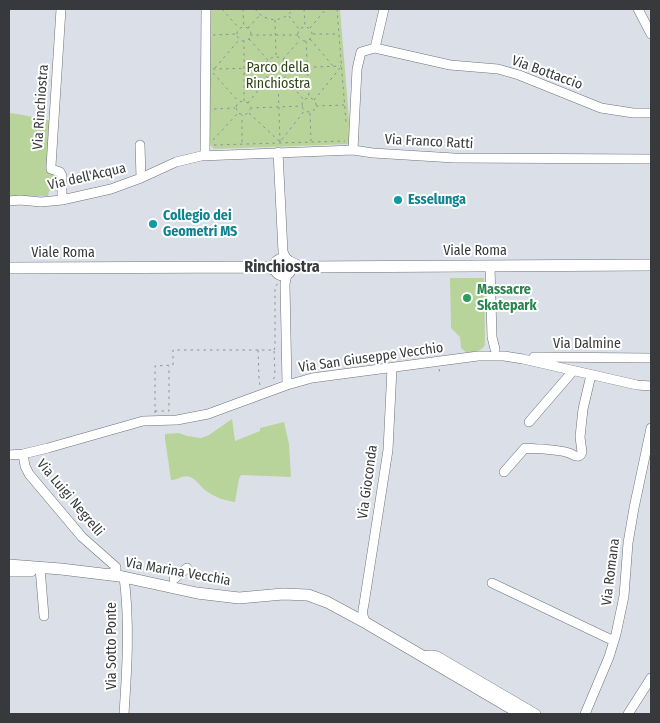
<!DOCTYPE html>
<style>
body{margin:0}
#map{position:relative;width:660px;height:723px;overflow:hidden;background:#dbe0e8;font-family:"Fira Sans Condensed",sans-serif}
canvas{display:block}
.frame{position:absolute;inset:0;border:10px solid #37393c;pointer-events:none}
</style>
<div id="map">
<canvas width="660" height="723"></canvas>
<div class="frame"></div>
</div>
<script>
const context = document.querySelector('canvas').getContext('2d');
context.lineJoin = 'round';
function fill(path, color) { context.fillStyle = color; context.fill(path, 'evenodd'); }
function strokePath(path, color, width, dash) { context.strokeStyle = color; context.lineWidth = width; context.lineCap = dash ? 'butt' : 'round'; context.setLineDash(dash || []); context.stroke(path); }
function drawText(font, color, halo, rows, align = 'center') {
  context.font = font + ' "Fira Sans Condensed",sans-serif'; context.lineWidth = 4; context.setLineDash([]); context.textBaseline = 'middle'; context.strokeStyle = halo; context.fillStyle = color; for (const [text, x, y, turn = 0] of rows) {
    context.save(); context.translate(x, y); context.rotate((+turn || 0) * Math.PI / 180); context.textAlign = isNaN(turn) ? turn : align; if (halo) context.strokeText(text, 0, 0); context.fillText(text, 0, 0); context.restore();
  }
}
fill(new Path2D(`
 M210,9h130l11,135 -137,5 -4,-4z
 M9,113l9,1 34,7 -3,51 10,2 1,16 -11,1 -1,5h-39z
 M450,278h34l1,67c-4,7 -11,7 -18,8l-6,-5 -1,-11 -9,-9z
 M232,419l3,22 25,-10v-3l24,-6 5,22 2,33 -50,-2 -2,4 -4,23c-12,-2 -21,-5 -30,-12 -5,-4 -9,-11 -15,-13 -6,-3 -13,3 -19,3l-6,-41v-5l14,-1 8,3 14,2 8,-3z`), '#b9d49b');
const minor = new Path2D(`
 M61,9l-10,157v3l9,3 2,4v24
 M638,9l13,25
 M375,48l75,17 48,4 21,6 82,33 32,5h18
 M375,48l9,-39
 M140,145l1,33
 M353,150l4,-81 4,-17 14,-4
 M278,152l5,100 4,8
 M205,155l1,-146
 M9,201l11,-1 21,2 21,-2 49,-11 30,-11 35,-16 25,-6 152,-6 20,3 81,5 197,1
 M490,266l2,71 3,12
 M493,356h11l19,3 114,26 14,1
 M534,357l117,1
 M287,385l-2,-101 2,-10
 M529,422l44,-51
 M23,454l2,12 4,8 53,63 34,30v3l-8,5
 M9,455l14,-1 25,-6 95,-27 34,-1 31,-6 79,-29 25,-7 166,-22h11
 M504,472l21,-24c12,1 32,1 44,5 3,1 5,3 7,3 4,1 5,-1 6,-4l-2,-15 3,-28 8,-34
 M40,568l4,48
 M9,572h22l2,-2
 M174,579l13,-11
 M492,583l122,58
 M366,623c-4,-7 -4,-11 -2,-19l24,-154 4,-82
 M422,656l10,-1 5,1 99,58
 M124,714c3,-45 6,-91 0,-137
 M585,714l24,-57 7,-23 8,-38 4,-53 6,-35 17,-80
 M628,714l23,-36`);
const major = new Path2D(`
 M275 267a8 8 0 1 1 16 0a8 8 0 1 1-16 0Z
 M290,262l10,5 351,-2
 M9,268l258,-1 9,3
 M9,565l52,4 58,7 78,17 42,5 44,-4 25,1 19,7 39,21 155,91`);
strokePath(minor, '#6d7178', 10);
strokePath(major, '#6d7178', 12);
strokePath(new Path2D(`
 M222,9l17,19
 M243,9l1,19
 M255,9c10,14 29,14 38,0
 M304,9l1,17
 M337,9l9,114
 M289,16l10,13
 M275,20l1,36
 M298 34a7 7 0 1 1 14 0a7 7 0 1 1-14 0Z
 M237 34a7 7 0 1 1 14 0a7 7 0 1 1-14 0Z
 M248,28l12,-13
 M310,28l16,-19
 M313,34h26
 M213,35l24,-1
 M250,35h48
 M249,39l19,21
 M310,39l23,27
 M306,41l3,57
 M264 69a12 12 0 1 1 24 0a12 12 0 1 1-24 0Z
 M283,59l17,-19
 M215,68l24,-28
 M288,68l53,-2
 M213,69l51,-1
 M213,73l26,29
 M284,77l20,23
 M278,81l2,61
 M302 105a7 7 0 1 1 14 0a7 7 0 1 1-14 0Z
 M314,100l26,-32
 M244,101v-60
 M248,103l20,-25
 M316,106l28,-1
 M236,107c1,-4 4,-6 8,-6l4,2 2,4
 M236,108l2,5 6,2 4,-2 2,-4
 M250,108l53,-2
 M214,109l21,-1
 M249,113l31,29 25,-32
 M310,113l1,28
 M213,140l25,-27
 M242,142v-27
 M214,145l131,-4
 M258,350l1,28 1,8
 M274,350l1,-3v-61l3,-2
 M439,369l1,4
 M155,411h14v-45
 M155,413v-47l18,-1v-15h101l1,26 -3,6`), '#8e9197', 1, [2.5, 4]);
strokePath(minor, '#fff', 9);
strokePath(major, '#fff', 11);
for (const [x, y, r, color] of [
 [398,200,5,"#0f9aa8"],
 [153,224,5,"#0f9aa8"],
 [467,298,5,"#2e9e5b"]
]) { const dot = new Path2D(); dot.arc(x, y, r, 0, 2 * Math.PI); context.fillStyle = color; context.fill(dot); strokePath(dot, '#fff', 2); }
drawText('14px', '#304315', '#fff', [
 ["Parco della",278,68],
 ["Rinchiostra",278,84]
]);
drawText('14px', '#37393c', '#fff', [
 ["Via Bottaccio",547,73,20],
 ["Via Rinchiostra",41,107,-86],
 ["Via Franco Ratti",429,142,3],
 ["Via dell'Acqua",87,177,-13],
 ["Viale Roma",475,251],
 ["Viale Roma",63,253],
 ["Via Dalmine",587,344],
 ["Via San Giuseppe Vecchio",371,358,-8],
 ["Via Gioconda",368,482,-82],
 ["Via Luigi Negrelli",70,498,50],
 ["Via Marina Vecchia",178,572,10],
 ["Via Romana",611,572,-83],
 ["Via Sotto Ponte",112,646,-90]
]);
drawText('bold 14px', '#0d838f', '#fff', [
 ["Esselunga",408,200],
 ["Collegio dei",163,216],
 ["Geometri MS",163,232]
], 'left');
drawText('bold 14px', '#27864d', '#fff', [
 ["Massacre",477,290],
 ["Skatepark",477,306]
], 'left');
drawText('bold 16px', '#37393c', '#fff', [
 ["Rinchiostra",282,268]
]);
</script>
